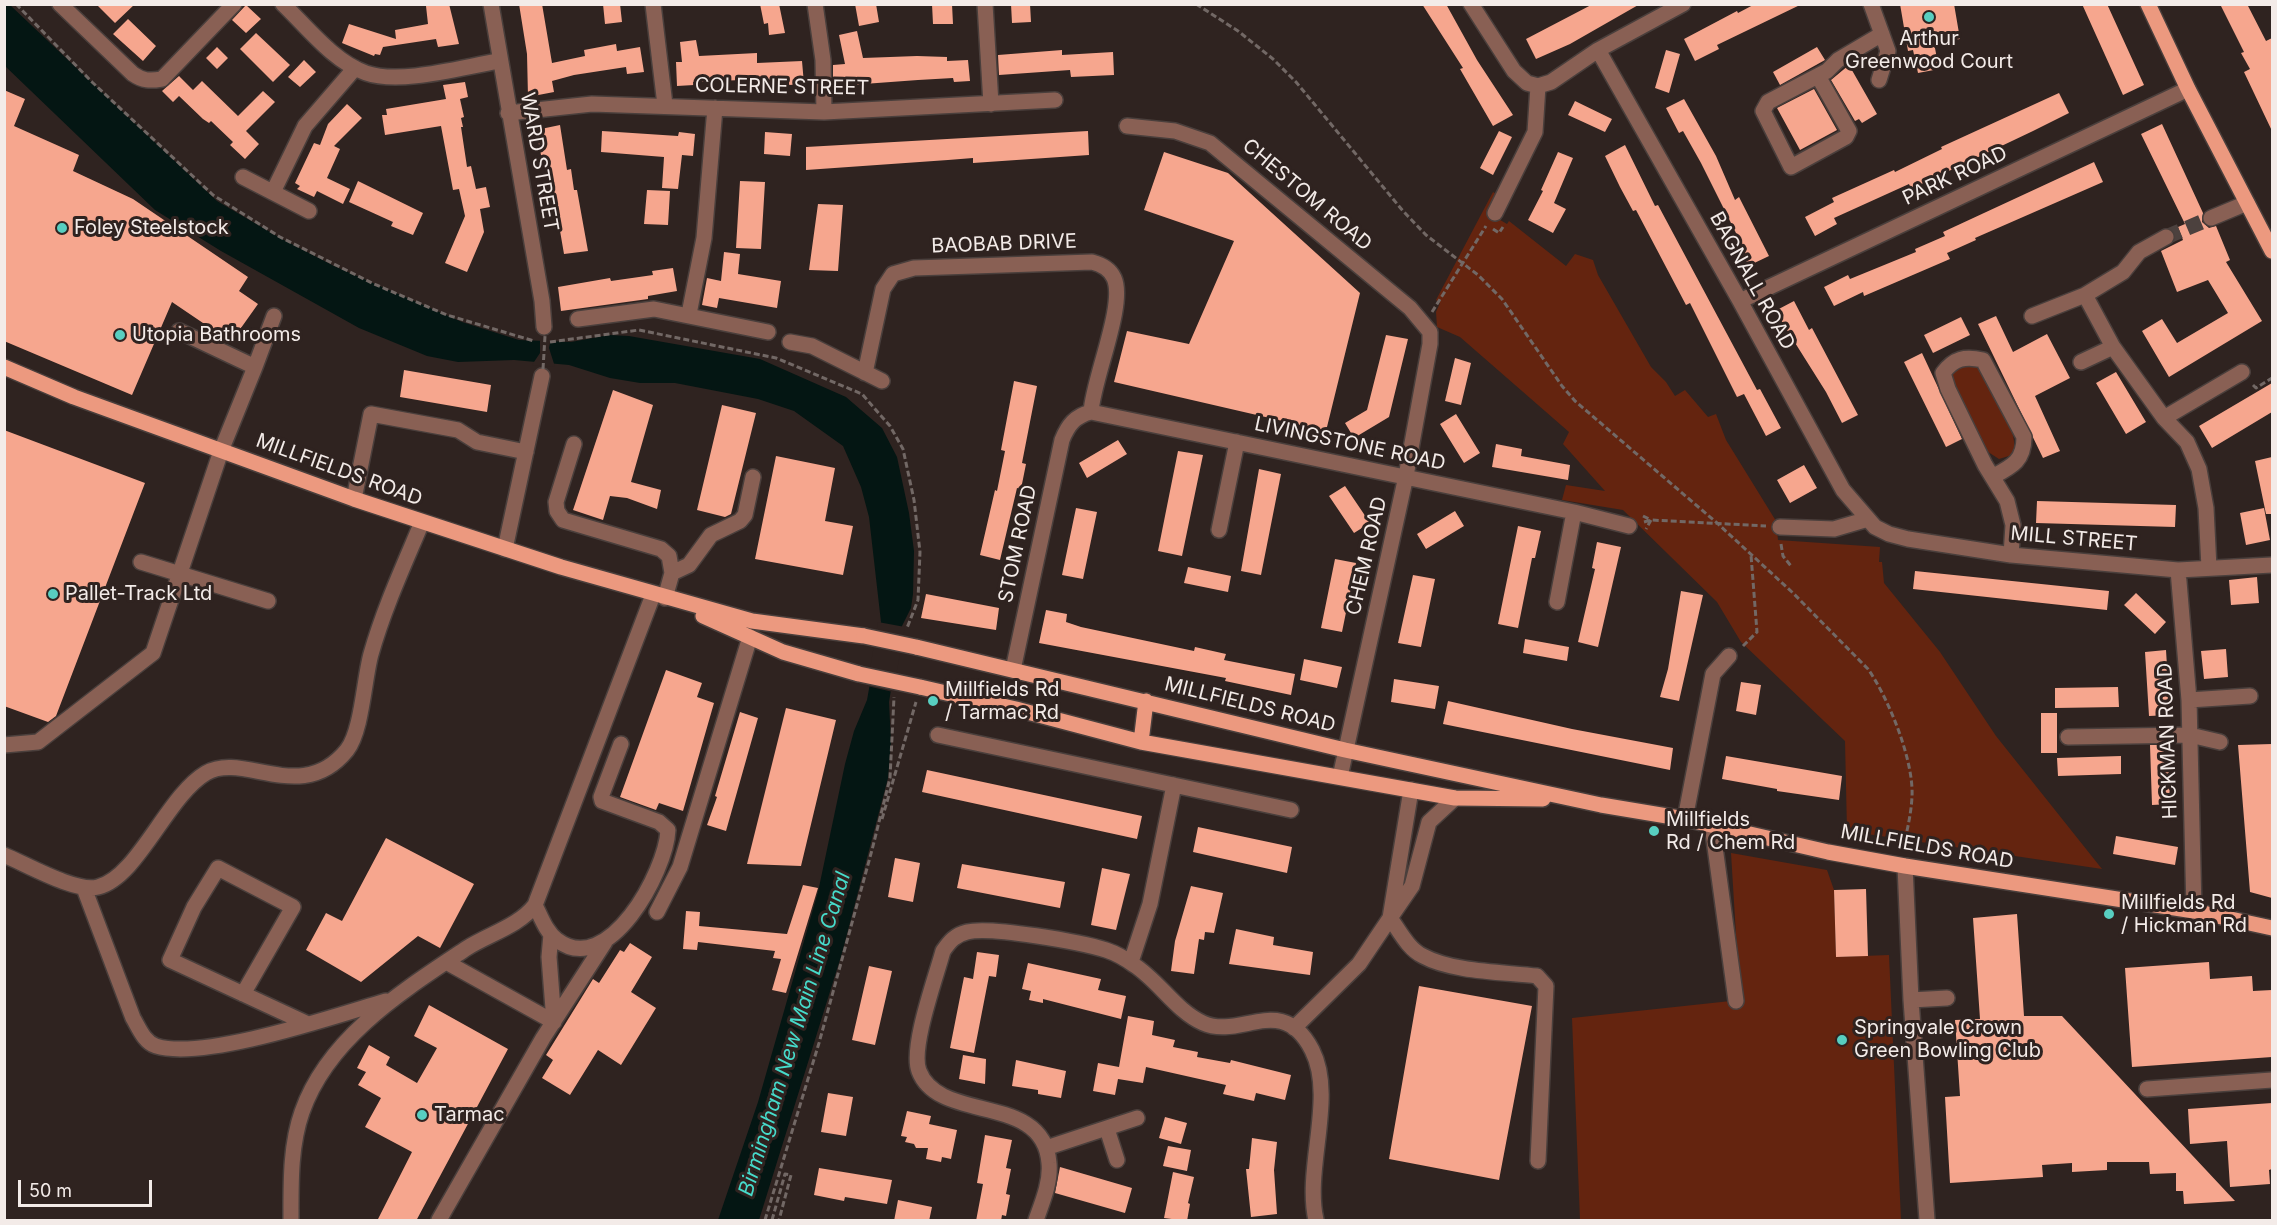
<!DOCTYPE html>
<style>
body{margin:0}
#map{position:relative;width:2277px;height:1225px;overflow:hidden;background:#2f2320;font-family:Inter,sans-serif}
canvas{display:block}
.frame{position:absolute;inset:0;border:6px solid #f3ebe8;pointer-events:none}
.scale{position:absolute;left:18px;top:1180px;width:134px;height:27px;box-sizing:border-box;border:3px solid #f3ebe8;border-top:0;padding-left:8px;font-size:18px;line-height:21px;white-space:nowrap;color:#f3ebe8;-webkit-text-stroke:4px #2f2320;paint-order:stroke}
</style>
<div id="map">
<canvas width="2277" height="1225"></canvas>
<div class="frame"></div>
<div class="scale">50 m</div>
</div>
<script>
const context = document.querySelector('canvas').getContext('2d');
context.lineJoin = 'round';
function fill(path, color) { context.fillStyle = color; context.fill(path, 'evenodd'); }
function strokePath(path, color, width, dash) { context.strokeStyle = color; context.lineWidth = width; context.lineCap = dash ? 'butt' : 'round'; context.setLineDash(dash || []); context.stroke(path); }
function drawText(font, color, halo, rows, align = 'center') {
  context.font = font + ' Inter,sans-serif'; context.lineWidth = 6; context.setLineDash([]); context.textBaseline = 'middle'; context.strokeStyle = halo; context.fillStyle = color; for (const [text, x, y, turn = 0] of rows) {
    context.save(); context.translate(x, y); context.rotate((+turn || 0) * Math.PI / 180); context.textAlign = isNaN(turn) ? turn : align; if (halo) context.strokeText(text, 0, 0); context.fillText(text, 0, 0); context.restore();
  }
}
fill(new Path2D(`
 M1493,192l5,3 -8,19 17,10 2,-3 57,45 9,-12 18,6 5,15 53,92 15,15 9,14 10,-6 23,27 8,-3 10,26 50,81 2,19 102,7 -1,15h3l2,21 56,69 56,84 106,133 -255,-38 -2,-90 -104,-99 -24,-40 -94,-92 -61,-10 4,-15 39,6 -42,-47 6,-12 -109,-95 -23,-10 -1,-15 4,-9 -4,-3z
 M1957,364l21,2 4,6c10,19 41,64 30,83l-13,4 -14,-9 -34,-72z
 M1731,853l96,17 7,20 2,67 53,-2 12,265h-321l-8,-202 168,-18z`), '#64240f');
fill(new Path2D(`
 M4,5h6l207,196 65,38 52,27 128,56 57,18 52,2 38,-7 20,1 131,23 86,38 36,31 15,29 12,56 5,38 -1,43 -2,14 -10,20 -12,74 2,40 -3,36 -46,175 -83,267h-41l40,-118 60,-210 27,-128 9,-33 13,-31 14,-78 -12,-105 -8,-30 -18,-41 -49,-35 -36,-12 -83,-16h-35l-30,-5 -41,-13 -55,-5 -56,2 -31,-6 -68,-28 -138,-77 -66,-41 -150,-144z`), '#041613');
fill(new Path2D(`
 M540,338h11l-2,10 6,19 -23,-2 8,-12z
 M878,622l27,5 -12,65 -26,-6z`), '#2f2320');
fill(new Path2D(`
 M96,4h39l-20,19z
 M449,4l10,40 -21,3 -2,-8 -53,8 -3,8 -5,-1 -1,2 -32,-13 7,-19 47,15 -1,-9 33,-6 -2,-18z
 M519,4h23l10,59 33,-7 -1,-6 32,-6 1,7 23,-4 4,25 -17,2 -1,-7 -52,8 -22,6 2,11 -26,5 -1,-43z
 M603,4h17l2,18 -17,2z
 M760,4h19l6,29 -16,2 -1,-12 -4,1z
 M855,4h21l3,18 -20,4z
 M932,4h20l1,20h-20z
 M1011,4h19l1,18 -19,1z
 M1422,4h24l31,56 36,55 -20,11 -33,-57 3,-1z
 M1593,4h47l-70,40 -34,15 -10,-20z
 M1755,4h47l-85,41 2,4 -24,12 -11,-22 53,-28 1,2z
 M1900,4h54l6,35 -26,4 5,26 -21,4 -5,-23 -5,1z
 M2082,4h25l37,81 -21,10z
 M2220,4h27l19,37 6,-3v93l-28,-59 6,-3 -9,-16 3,-1z
 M246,5l15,14 -15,14 -14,-13z
 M128,19l28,27 -13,15 -30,-27z
 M857,31l6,27 54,-2 30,1v4l21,-1 2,21 -16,1 -1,-4 -35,2 -68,5v4l-17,1v-25l12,-1 -6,-29z
 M256,33l34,32 -17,17 -33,-33z
 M696,40l3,16 58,-3v10l45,-2 2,23 -15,1v-3l-23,1v-4l-73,3 1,3 -17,1 -1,-24h6l-2,-20z
 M217,47l11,11 -11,11 -11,-11z
 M1817,47l8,13 -45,25 -7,-13z
 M1062,50v5l51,-3 1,23 -43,2 -1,-7 -71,5 -1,-20z
 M1666,50l14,4 -11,39 -14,-5z
 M304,60l12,12 -16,15 -12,-10z
 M1849,65l28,49 -15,9 -3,-4 -4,2 -24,-41z
 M179,76l14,14 9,-9 36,35 25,-25 12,11 -29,29 13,13 -14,15 -15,-14 3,-3 -22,-21 -2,2 -6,-4 -24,-23 -6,6 -11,-11z
 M465,82l3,15 -8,2 4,18 -3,1 2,9h-2l6,40 4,-1 5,23 10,-2 4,20 -10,2 4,23 -17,40 -22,-9 20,-47 -6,-27 -6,1 -12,-64 -56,9 -3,-20h5l-1,-6 60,-10 -3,-14z
 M1814,89l23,41 -37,20 -23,-42z
 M4,90l21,9 -11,27 65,29 -6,16 60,28 115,78 -9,14 19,13 -27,38 -59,-40 -40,93 -128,-54z
 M2059,93l10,20 -36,18 -122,58 -2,-5 -75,34 3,6 -22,12 -10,-19 29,-15 -2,-4 62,-28 1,2 47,-23 -1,-2z
 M1684,99l32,57 19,44 4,-3 30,59 -21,10 -11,-24 3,-1 -39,-78 -18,-32 -4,2 -13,-25z
 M1575,101l37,18 -7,13 -37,-17z
 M347,104l15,14 -28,28 6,3 -13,29 23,11 -7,15 -26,-13 -3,6 -17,-8 3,-3 -5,-3 19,-40 6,2 8,-21z
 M2162,124l41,89 -1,9 7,6 7,-2 14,34 -4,2 36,59 -93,56 -27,-46 20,-12 15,24 51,-30 -20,-33 -31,12 -16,-41 22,-11 -5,-13 7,-3 -44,-90z
 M560,125l7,45 4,-1 3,21h3l11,61 -24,3 -11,-64 -3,1 -3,-21h-3l-8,-40z
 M602,131l76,5 1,-4 16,2 -2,22 -11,-1 -4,34 -16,-1 2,-31 -63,-5z
 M1088,131l1,24 -116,8v-5l-25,2 -142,10v-23z
 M1499,131l13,6 -19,38 -13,-7z
 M765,132l27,2 -2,22 -26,-2z
 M1625,145l30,61 3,-1 99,185 3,-1 21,39 -15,8 -22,-42 -7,3 -47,-94 -4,2 -50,-95 -3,1 -13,-24 -15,-31z
 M1164,152l64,21 132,120 -34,138 -212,-49 13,-51 62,13 45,-103 -90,-31z
 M1558,152l15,6 -19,45 12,6 -13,24 -25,-13 15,-29 -2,-1z
 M2094,162l9,20 -128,56 1,2 -29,13 3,6 -86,37 -1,-4 -29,14 -10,-19 24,-12 2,4 66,-27 -1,-3 30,-13 -2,-4z
 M358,181l65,32 -10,22 -22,-9 2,-4 -44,-20z
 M740,181l25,1 -4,67 -25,-1z
 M647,190l23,1 -2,34 -24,-1z
 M818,204l25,1 -5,66 -29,-1z
 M724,252l16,2 -2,20 43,7 -4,27 -58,-10 -2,10 -15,-3 5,-27 14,3z
 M673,268l4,23 -29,5v3l-87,12 -3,-24 52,-9 1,3 42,-6 -1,-4z
 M1794,301l15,29 3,-2 46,87 -16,8 -16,-31 -51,-81z
 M1996,316l17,36 34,-18 23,44 -35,18 25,55 -17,7 -65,-134z
 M1961,317l9,18 -37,18 -9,-18z
 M1386,335l22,4 -19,78 -35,21 -9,-15 22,-13z
 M1922,353l40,86 -16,8 -42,-85z
 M1455,358l16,5 -10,42 -16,-4z
 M404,370l87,15 -4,27 -87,-15z
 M2116,372l30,50 -20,12 -30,-51z
 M1014,381l23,5 -15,77 4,1 -5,25 -4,-1 -17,72 -20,-5 15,-65 2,1 8,-40 -4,-1z
 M2272,383v29l-60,36 -13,-22z
 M613,390l40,15 -22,77 30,8 -4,19 -30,-11 -17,-2 -7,24 -30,-10z
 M722,405l34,8 -25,101 -6,3 -28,-7z
 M1456,414l24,39 -16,10 -24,-39z
 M4,430l141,53 -89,233 -8,6 -44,-16z
 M1118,440l9,14 -40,24 -8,-15z
 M1496,444l26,5 -1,7 49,9 -2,15 -76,-13z
 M1178,451l25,4 -21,101 -24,-5z
 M776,456l59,12 -10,53 28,5 -10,49 -88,-16z
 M2272,457v57h-6l-11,-53z
 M1804,465l13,23 -27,15 -13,-23z
 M1259,469l22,5 -20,101 -20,-4z
 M1345,486l25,37 -16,10 -25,-37z
 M2037,501l139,4 -1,22 -139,-4z
 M1076,508l21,4 -14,67 -21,-4z
 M2264,508l6,32 -24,5 -6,-32z
 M1455,511l9,15 -38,23 -9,-15z
 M1518,526l23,5 -6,27h-3l-14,70 -20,-4z
 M1597,542l24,5 -23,100 -20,-5 17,-73 -3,-1z
 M1335,559l21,4 -14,69 -21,-4z
 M1188,567l43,9 -3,16 -44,-9z
 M1915,571l194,20 -2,19 -194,-21z
 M1413,575l22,4 -14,68 -23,-4z
 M2257,577l2,26 -28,2 -2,-25z
 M1681,591l22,4 -24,106 -19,-4 8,-28z
 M2136,593l30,29 -11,12 -31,-29z
 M926,594l73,14 -3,22 -75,-12z
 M1046,610l21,4 -1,8 15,5 113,24 1,-4 31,7 -2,6 71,14 -4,21 -66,-14 1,-3 -187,-35z
 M1525,639l44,8 -2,14 -44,-8z
 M2226,649l2,28 -24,2 -3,-28z
 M2166,650l4,65 -21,1 -4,-64z
 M1304,659l38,8 -5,21 -37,-8z
 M666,670l36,13 -5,14 17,6 -31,108 -24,-8 -3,7 -36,-13z
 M1394,679l45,7 -4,23 -44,-7z
 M1741,682l20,3 -5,30 -20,-4z
 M2118,687l1,20 -64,1v-20z
 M1448,701l124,28 101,19 -3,22 -227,-46z
 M786,708l50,12 -35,146 -54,-2z
 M740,712l18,6 -32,113 -19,-6 10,-28 -2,-1z
 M2041,713h16v40h-16z
 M2272,744v154l-22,-6 -12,-147z
 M2150,745h18l2,59 -18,1z
 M1726,756l116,20 -3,24 -62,-9v-2l-55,-10z
 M2121,756v18l-63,2 -1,-18z
 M927,770l215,46 -5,23 -215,-47z
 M1198,827l94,20 -5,26 -94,-21z
 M2116,836l62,11 -3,18 -62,-11z
 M386,838l88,46 -34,64 -22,-12 -57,46 -55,-32 20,-37 16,8z
 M895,858l25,5 -7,39 -25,-5z
 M962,864l103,18 -5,26 -103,-20z
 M1102,868l28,6 -14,56 -25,-5z
 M803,885l15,3 -32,105 -14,-3 9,-31 -8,-1 2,-7 -77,-9 -1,8 -14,-1 3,-38 14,1 -1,14 88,8z
 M1191,886l32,7 -9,40 -9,-1 -1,8 -5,-1 -5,35 -23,-3 4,-30z
 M1866,889l2,67 -32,1 -2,-67z
 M2017,914l7,102h38l173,185 -51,3 -1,-13h-7v-18l-26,1 -1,-12h-42v8l-35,2v-9l-30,2 1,12 -93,6 -5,-86 15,-1 -5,-76 25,-1 -7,-101z
 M1236,929l38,8 -1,8 40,7 -3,23 -81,-11z
 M630,943l22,14 -21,35 25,16 -35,57 -23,-15 -28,45 -28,-17 11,-18 -7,-5 47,-76 6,4 21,-33 4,2z
 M977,952l22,3 -3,22 -7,-1 -15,77 -24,-5 14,-71 9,2z
 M2209,962l1,17 42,-3 1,15 19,-1v67l-140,10 -7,-99z
 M1028,963l73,16 -3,11 28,6 -5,23 -78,-20v4l-14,-3 2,-9 -9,-2z
 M869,966l23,5 -17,74 -23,-5z
 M1419,986l113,20 -33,174 -110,-21z
 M429,1005l79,44 -92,172h-39l35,-69 -47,-25 16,-29 -23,-13 8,-13 -9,-4 12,-23 21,12 -4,8 31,18 20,-35 -23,-12z
 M1128,1016l26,5 -2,14 23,5 -2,7 25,5 -1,5 33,6 1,-3 60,15 -6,25 -29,-7 -2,8 -31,-7 3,-9 -80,-18 -3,16 -25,-4 -3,16 -22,-4 5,-28 21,4z
 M963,1055l23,4 -1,25 -26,-5z
 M1016,1060l50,11 -5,27 -23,-4v-4l-26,-4z
 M828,1093l25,4 -7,39 -25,-4z
 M2272,1103v66l-3,1 1,14 -40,3 -3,-46 -37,3 -2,-35z
 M907,1111l24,5 -2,8 28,6 -6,29 -9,-2 -1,5 -15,-3 2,-11h-12l-2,-4 -9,-2 2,-5 -6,-1z
 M1165,1117l22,6 -6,21 -22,-6z
 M985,1135l27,5 -6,28 5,1 -5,25 4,1 -4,21 -4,-1 -1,6h-25l7,-37 -6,-1z
 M1252,1138l25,4 -3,28 3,44 -26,3 -5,-48h3z
 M1168,1146l23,4 -4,21 -24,-5z
 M1060,1167l72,21 -7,25 -70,-20z
 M819,1168l73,12 -5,24 -42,-7 -1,4 -30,-6z
 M1173,1172l21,5 -6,26 2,1 -3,17 -23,-3z
 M898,1200l34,7 -3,14h-35z`), '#f6a68e');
strokePath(new Path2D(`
 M2166,237l45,-19`), '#4c413e', 15, [15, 8]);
const minor = new Path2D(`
 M60,4l73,70c10,7 17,7 29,5l72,-75
 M283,4c24,23 51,58 83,69 35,12 96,-6 133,-12
 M491,4l51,297 2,26
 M653,4l12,101
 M815,4l8,56 1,52
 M985,4l6,100
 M1471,4l43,67 13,12 11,3 13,-4 47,-32 85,-46
 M1871,4l17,47 -9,29
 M1598,50l142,251 103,189 32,37 14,7 19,5 103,16 167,15 94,-5
 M1818,76l31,55 -3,6 -55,30 -28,-56 5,-9 59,-31 11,-11 44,-26
 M508,113l84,-9 232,8 231,-12
 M1127,126l48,5 35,12 200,165 20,24v12l-24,132 -66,301
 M243,177l66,34
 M273,192l32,-66 50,-58
 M1495,213l40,-81 3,-46
 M2211,218l36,-15
 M2085,295l28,52
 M1740,301l448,-212
 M689,314l15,-76 11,-130
 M2032,316l53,-21 38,-23 16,-20 27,-15
 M578,319l76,-10 114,23
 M790,342l22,4 70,35
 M2081,362l32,-15 51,71 23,24 12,27 7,39 3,60
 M255,367l19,-51
 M865,373l18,-84 10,-15 21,-6 178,-6c8,2 18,7 22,16 12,26 -21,101 -23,134
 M2164,418l78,-46
 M574,444l-18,58 1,9 6,9 98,29 8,7 3,17
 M1994,476c19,-10 30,-16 30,-39l-41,-77c-18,-4 -29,-2 -40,13l5,16 37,76 22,36 6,24 -2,30
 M354,499l17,-85 87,16 19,12 49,10
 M1780,527l54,2 34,-10
 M1219,530l18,-88
 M505,549l37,-173
 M141,562l127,39
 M2178,570l11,130 5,211
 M665,598l7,-25 17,-8 22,-30 29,-14 5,-6 8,-38
 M1557,602l17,-90
 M1013,670l49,-230c6,-15 13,-24 29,-28l483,100 55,14
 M2189,700l61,-4
 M938,735l353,75
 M2068,737l122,-2 30,7
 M4,745l34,-3 115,-89 68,-202 34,-84 -76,-36
 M1411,790l-21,128 22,-32 17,-64 26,-24
 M1685,819l28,-145 16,-18
 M1712,825l24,176
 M4,855c22,9 72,38 94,32 40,-10 69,-91 108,-114 38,-22 96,33 141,-23 15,-19 17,-71 24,-96 13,-46 33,-89 51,-132
 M1905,866l6,134 16,220
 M84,888l49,130c6,10 11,24 23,28 48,15 179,-30 230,-45
 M535,905c6,12 11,27 22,35 51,39 109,-68 111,-110l-9,-8 -57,-21 -1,-4 20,-53
 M657,912l23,-45 70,-230
 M446,962l108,60 -5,-65 2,-23
 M1131,962l19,-58 24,-119
 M243,994l50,-87 -75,-39 -24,39 -24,53c46,21 92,43 138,64
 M1911,1000l36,-2
 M1294,1028l65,-64 31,-46c9,12 18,31 33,38 29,16 80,16 114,20l9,10 -8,175
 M2147,1089l125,-9
 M1107,1129l10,31
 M1046,1148l91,-30
 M291,1220c0,-35 -1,-74 11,-108 26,-75 102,-122 165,-164 22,-14 52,-22 68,-43l118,-310
 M439,1220l104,-182 62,-96
 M1036,1220c6,-17 15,-38 13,-57 -5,-71 -110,-39 -130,-92 -9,-23 17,-94 24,-120 7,-10 12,-16 24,-19 23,-6 114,10 139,18 9,3 20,9 28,15 25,16 42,46 69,58 38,17 79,-31 109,27 24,47 -8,118 4,170`);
const major = new Path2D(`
 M2148,4l40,85 84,162
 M4,367l70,30 280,102 207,68 191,54 112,15
 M703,616l80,36 76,22
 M916,647l429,103 256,55 84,14 143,33 77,14 289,45 78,17
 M920,687l96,22 125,33 314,56 88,1
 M1141,742l5,-41`);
strokePath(minor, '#4a3f3c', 18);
strokePath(major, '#4a3f3c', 18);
strokePath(new Path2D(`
 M16,4l76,78 121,113 67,42 94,47 73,31 87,26
 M1196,4l42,27 35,28 23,23 107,129 23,24 52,40 24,24 60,87 13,15 142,122 76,70 75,76c21,30 46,92 44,128 -1,18 -5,34 -9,51
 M1493,229l6,4 4,-6
 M1432,312l54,-86
 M550,342l89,-12 137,28 86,36 28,32 13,23 11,51 6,52 -2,48 -11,28
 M2253,385l3,3 16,-10
 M1643,516l8,4 -5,9
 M1644,522l7,-2 115,6
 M1781,544l2,12 8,10
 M1743,646l14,-14 -6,-77
 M882,819l34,-117
 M765,1220l54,-177 53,-193 18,-72 4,-81
 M772,1220l13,-46 6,1 -12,45`), '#726865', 3, [6, 3]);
strokePath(minor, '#896054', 15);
strokePath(major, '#ec997f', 15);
const majorBridge = new Path2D(`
 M864,636l52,11
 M859,674l61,13`);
strokePath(majorBridge, '#4a3f3c', 18, []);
strokePath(new Path2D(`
 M543,369l2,-33`), '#726865', 3, [6, 3]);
strokePath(majorBridge, '#ec997f', 15);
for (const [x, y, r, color] of [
 [1929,17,6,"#58cec0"],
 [62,228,6,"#58cec0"],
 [120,335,6,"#58cec0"],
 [53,594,6,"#58cec0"],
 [933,701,6,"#58cec0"],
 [1654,831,6,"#58cec0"],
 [2109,914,6,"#58cec0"],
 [1842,1040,6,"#58cec0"],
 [422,1115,6,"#58cec0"]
]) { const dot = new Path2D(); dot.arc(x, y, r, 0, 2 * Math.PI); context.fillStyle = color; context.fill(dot); strokePath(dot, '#2f2320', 2); }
drawText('20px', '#f3ebe8', '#2f2320', [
 ["Arthur",1929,39,"center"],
 ["Greenwood Court",1929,62,"center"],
 ["Foley Steelstock",74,228],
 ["Utopia Bathrooms",132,335],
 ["Pallet-Track Ltd",65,594],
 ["Millfields Rd",945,690],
 ["/ Tarmac Rd",945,713],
 ["Millfields",1666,820],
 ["Rd / Chem Rd",1666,843],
 ["Millfields Rd",2121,903],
 ["/ Hickman Rd",2121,926],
 ["Springvale Crown",1854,1028],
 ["Green Bowling Club",1854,1051],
 ["Tarmac",434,1115]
], 'left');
drawText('20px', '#f3ebe8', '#2f2320', [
 ["COLERNE STREET",782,87,1],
 ["WARD STREET",539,162,80],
 ["PARK ROAD",1955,176,-25],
 ["CHESTOM ROAD",1307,195,40],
 ["BAOBAB DRIVE",1004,244,-2],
 ["BAGNALL ROAD",1752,281,61],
 ["LIVINGSTONE ROAD",1350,444,12],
 ["MILLFIELDS ROAD",339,470,20],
 ["MILL STREET",2074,539,5],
 ["STOM ROAD",1018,544,-78],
 ["CHEM ROAD",1367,556,-77],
 ["MILLFIELDS ROAD",1250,705,14],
 ["HICKMAN ROAD",2168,741,-92],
 ["MILLFIELDS ROAD",1927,847,10]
]);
drawText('italic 21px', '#46dbcb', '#2f2320', [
 ["Birmingham New Main Line Canal",795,1034,-73]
]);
</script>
